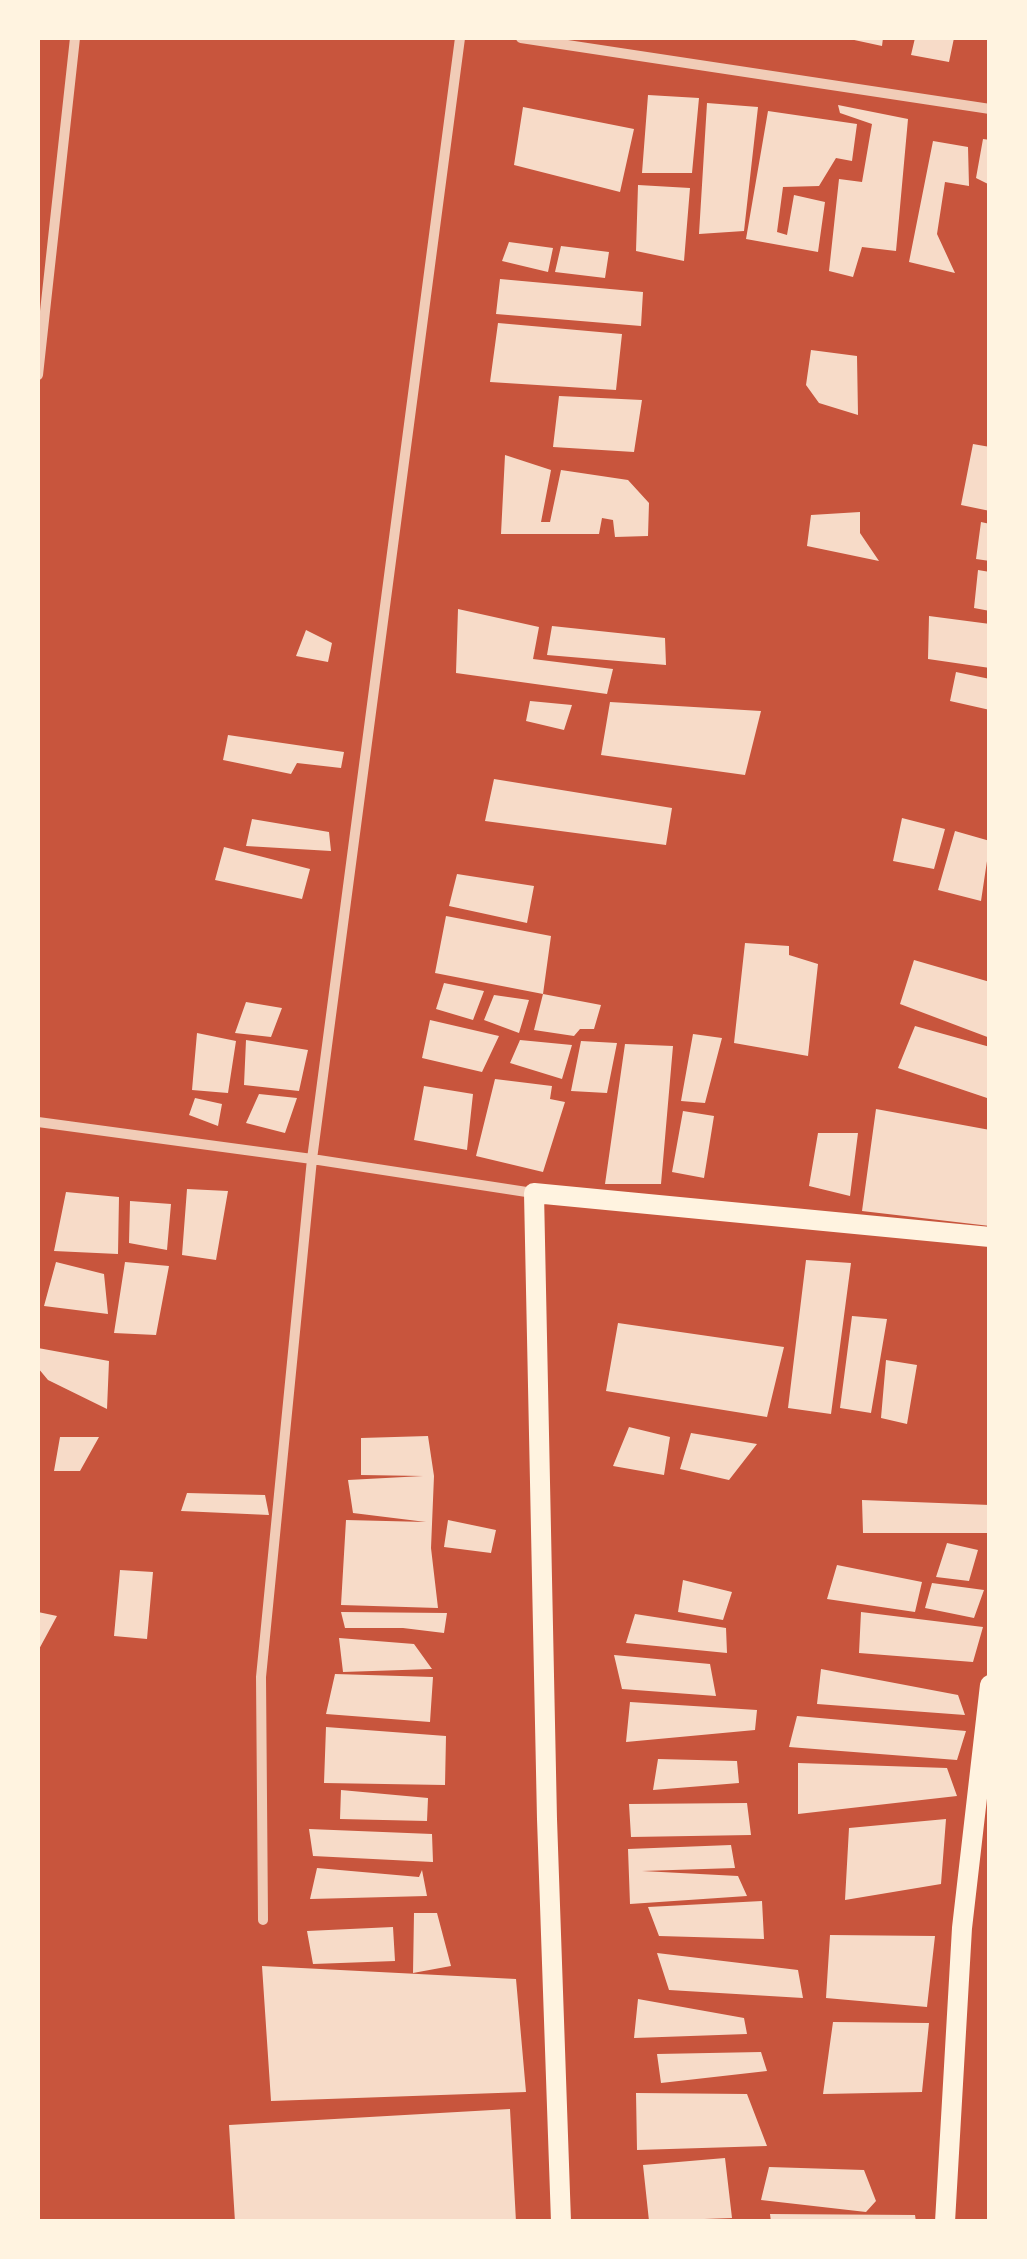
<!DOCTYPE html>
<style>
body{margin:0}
#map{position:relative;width:1027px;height:2259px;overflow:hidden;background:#c8553d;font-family:"Archivo Narrow",sans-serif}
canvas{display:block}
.frame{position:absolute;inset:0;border:40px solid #fff3e0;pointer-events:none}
</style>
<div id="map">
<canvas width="1027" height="2259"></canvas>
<div class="frame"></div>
</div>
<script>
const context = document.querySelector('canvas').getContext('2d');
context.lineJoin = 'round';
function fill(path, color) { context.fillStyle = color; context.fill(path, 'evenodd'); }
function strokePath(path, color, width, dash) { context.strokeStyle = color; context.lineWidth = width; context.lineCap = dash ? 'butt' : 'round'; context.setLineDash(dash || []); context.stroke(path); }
fill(new Path2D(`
 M845,38h38l-1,8z
 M915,38h39l-5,24 -38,-7z
 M648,95l51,3 -7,75h-50z
 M707,103l51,4 -14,124 -45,3z
 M838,105l70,14 -12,132 -34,-4 -9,30 -24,-6 10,-92 23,3 10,-58 -32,-11z
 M523,107l111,22 -14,63 -106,-27z
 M768,111l89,13 -5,37 -16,-3 -17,28 -36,1 -6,45 10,3 7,-40 31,7 -7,50 -72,-13z
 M983,139l7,1v45l-14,-7z
 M933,141l35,6 1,39 -24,-4 -8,52 18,39 -46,-11z
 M638,185l52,3 -6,73 -48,-10z
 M509,242l44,6 -5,24 -46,-11z
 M561,246l48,6 -4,26 -50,-6z
 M500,279l143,13 -2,34 -145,-12z
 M498,323l124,11 -6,56 -126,-8z
 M811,350l46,6 1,59 -39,-12 -13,-18z
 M559,396l83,4 -8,52 -81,-5z
 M973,444l17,3v64l-29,-6z
 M505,455l46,15 -10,52h9l11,-52 67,10 21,23 -1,33 -33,1 -2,-17 -11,-2 -3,16h-98z
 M860,512v21l19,28 -72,-15 4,-31z
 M981,522l9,2v37l-14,-2z
 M978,570l12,2v39l-16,-3z
 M458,609l81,18 -6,32 80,10 -6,25 -151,-21z
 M929,616l61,8v44l-62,-9z
 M552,626l113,12 1,27 -119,-10z
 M306,630l26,13 -4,19 -32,-6z
 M956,672l34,7v31l-40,-9z
 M530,701l42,4 -8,25 -38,-9z
 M610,702l151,9 -16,64 -144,-20z
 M228,735l116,17 -3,16 -44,-5 -6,11 -68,-14z
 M494,779l178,29 -6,37 -181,-24z
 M902,818l43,11 -11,40 -41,-8z
 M252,819l77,13 2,19 -85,-5z
 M955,831l35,10 -9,60 -43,-11z
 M224,847l86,22 -8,30 -87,-19z
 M457,874l77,12 -7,37 -78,-17z
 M446,916l105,20 -8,58 -108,-21z
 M745,943l44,3v9l29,9 -10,92 -74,-13z
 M914,960l76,22v56l-90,-34z
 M444,983l40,8 -11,29 -37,-11z
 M543,994l58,11 -7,24h-14l-6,7 -40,-6z
 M494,995l35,5 -10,33 -35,-13z
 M246,1002l36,6 -11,29 -36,-4z
 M430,1020l69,16 -17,36 -60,-14z
 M915,1026l75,21v52l-92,-31z
 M197,1033l39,8 -8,52 -36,-3z
 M693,1034l29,4 -17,65 -24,-2z
 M246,1040l62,10 -9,41 -55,-6z
 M520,1040l52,5 -10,34 -52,-16z
 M581,1041l36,2 -10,50 -36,-2z
 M625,1044l48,2 -12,138h-56z
 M495,1079l57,7 -2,13 15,3 -22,70 -67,-16z
 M424,1086l49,8 -6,56 -53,-10z
 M259,1094l38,4 -12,35 -39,-10z
 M195,1098l27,6 -4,22 -29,-11z
 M876,1109l114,21v96l-128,-15z
 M683,1111l31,5 -10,62 -32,-6z
 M818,1133h40l-8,63 -41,-10z
 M187,1189l41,2 -12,69 -34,-5z
 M66,1192l53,5 -1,57 -64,-3z
 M130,1201l41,3 -4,46 -38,-7z
 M806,1260l45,3 -20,151 -43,-6z
 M56,1262l48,12 4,40 -64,-8z
 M125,1262l44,4 -13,69 -42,-2z
 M852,1316l35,3 -16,94 -31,-5z
 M618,1323l166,24 -17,70 -161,-26z
 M38,1348l71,13 -2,48 -59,-29 -10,-12z
 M886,1360l31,5 -10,59 -26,-6z
 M629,1427l41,10 -6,38 -51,-9z
 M691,1433l66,11 -28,36 -49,-11z
 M428,1436l6,40 -3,72 7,60 -97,-3 5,-85 80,2 -73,-9 -5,-33 75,-4 -62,-1v-37z
 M60,1437h39l-19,34h-26z
 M187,1493l78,2 4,20 -88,-4z
 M862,1500l128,5v22l-2,6h-125z
 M448,1520l48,10 -5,23 -47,-6z
 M947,1543l31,7 -9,31 -33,-4z
 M837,1565l85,17 -7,30 -88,-13z
 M120,1570l33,2 -6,67 -33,-3z
 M683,1580l49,12 -9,28 -45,-8z
 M932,1583l52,7 -10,28 -49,-10z
 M38,1612l19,4 -19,35z
 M341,1612l106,1 -3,20 -41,-5h-58z
 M861,1612l122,15 -10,35 -114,-9z
 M635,1614l91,14 1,25 -101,-10z
 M339,1638l75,6 18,25 -89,3z
 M614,1655l96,9 6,32 -94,-7z
 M821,1669l137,26 7,20 -148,-11z
 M335,1674l98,3 -3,45 -104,-8z
 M630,1702l127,8 -2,20 -129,12z
 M797,1716l169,15 -9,29 -168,-13z
 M326,1727l120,9 -1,49 -121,-2z
 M658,1759l79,2 2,22 -86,7z
 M798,1763l149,5 10,28 -159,18z
 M341,1790l87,8 -1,23 -87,-2z
 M747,1803l4,32 -120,2 -2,-33z
 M946,1819l-5,65 -96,16 4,-72z
 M309,1829l123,5 1,28 -120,-6z
 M731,1845l4,23 -93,3 96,5 9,20 -117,8 -2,-55z
 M317,1868l102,9 3,-7 5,26 -117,3z
 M762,1901l2,38 -105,-3 -11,-29z
 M414,1913h23l14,53 -38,7z
 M393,1927l2,34 -82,3 -6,-33z
 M830,1935l105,1 -8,71 -101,-9z
 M657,1953l141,17 5,28 -134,-8z
 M262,1966l254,13 10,113 -255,9z
 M638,1999l106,19 3,16 -113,4z
 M833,2022l96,1 -7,69 -99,2z
 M761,2052l6,19 -106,12 -4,-29z
 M636,2093l111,1 20,52 -130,4z
 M510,2109l6,113h-281l-6,-97z
 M725,2158l7,60 -83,3 -6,-56z
 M769,2167l95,3 12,31 -10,11 -105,-12z
 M770,2214l145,1 1,7h-145z`), '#f7dbc8');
strokePath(new Path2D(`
 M521,38l469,71
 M38,375l37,-337
 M38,1122l274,37 221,34
 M263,1920l-2,-243 51,-518 148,-1121`), '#f1ccb7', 10);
strokePath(new Path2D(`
 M561,2222l-14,-403 -13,-626 456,44
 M945,2222l17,-294 28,-243`), '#fff3e0', 20);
</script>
